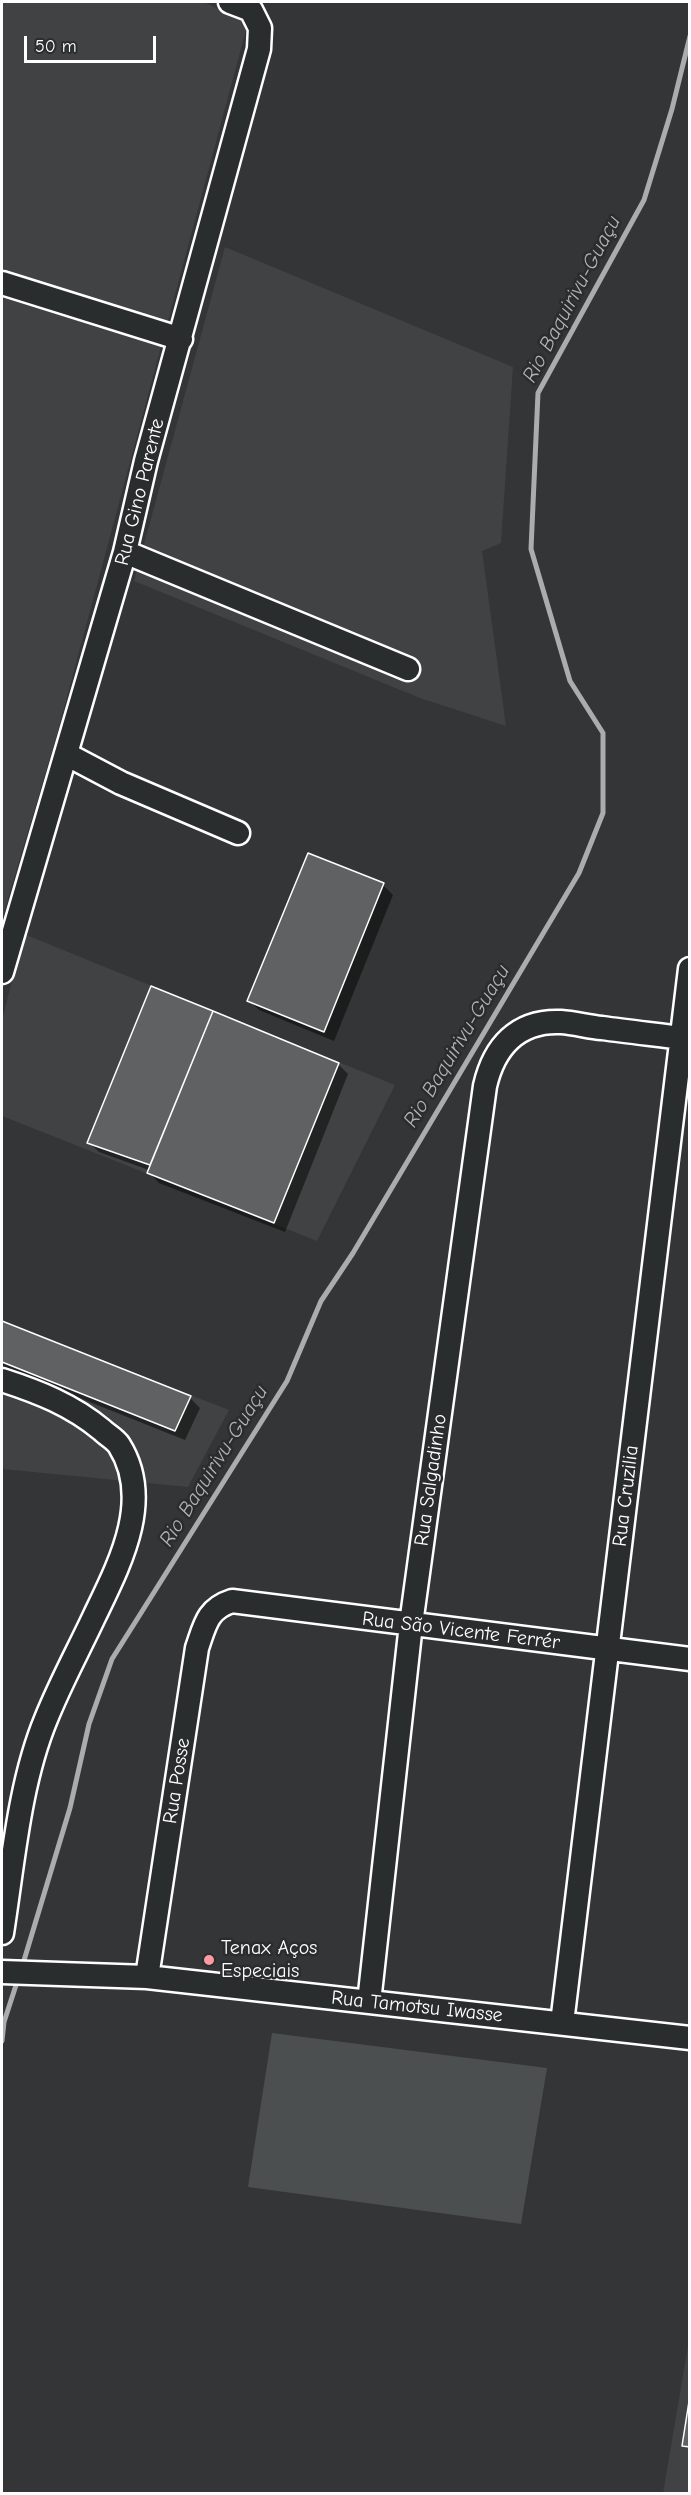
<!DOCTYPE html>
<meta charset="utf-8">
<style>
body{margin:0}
#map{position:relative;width:691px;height:2495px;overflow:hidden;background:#333536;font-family:"Comic Neue",sans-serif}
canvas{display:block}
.frame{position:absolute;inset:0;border:3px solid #fff;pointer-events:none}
.scale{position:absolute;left:24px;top:36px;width:132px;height:27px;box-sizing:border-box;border:3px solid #fff;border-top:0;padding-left:8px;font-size:18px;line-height:21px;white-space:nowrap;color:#fff;-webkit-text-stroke:4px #2a2d2e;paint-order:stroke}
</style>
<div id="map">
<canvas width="691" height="2495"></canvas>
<div class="frame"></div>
<div class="scale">50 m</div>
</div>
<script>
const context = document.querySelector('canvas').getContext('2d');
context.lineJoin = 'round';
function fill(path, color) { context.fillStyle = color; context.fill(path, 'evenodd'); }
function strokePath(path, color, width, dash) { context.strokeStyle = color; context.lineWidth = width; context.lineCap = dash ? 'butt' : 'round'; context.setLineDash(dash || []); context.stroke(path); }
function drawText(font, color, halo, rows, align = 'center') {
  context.font = font + ' "Comic Neue",sans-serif'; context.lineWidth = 5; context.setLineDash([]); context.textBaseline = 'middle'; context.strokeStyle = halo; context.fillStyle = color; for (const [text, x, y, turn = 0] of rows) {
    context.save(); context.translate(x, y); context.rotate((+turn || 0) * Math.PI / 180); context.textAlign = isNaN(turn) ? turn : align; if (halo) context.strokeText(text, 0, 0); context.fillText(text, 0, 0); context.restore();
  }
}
fill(new Path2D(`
 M2,2h202l44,21 -191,711 -55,185z
 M225,247l288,120 -12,176 -19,8 24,175 -86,-28 -286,-117z
 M24,934l371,151 -78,156 -315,-125v-96z
 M2,1321l227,89 -41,77 -186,-18z
 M689,2340v153h-26z`), '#404243');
fill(new Path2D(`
 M272,2033l275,35 -26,156 -273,-37z`), '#4c4f50');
fill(new Path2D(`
 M383,885l10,10 -59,146 -75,-31 -10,-10z
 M152,988l186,76 10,10 -63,158 -126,-49 -10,-11v-2l-50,-18 -10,-10z
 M2,1322l188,76 10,10 -15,32 -183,-73z`), '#0007');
strokePath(new Path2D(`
 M22,1967l48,-159 19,-84 23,-65 175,-278 34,-80 32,-48 226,-380 24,-60v-80l-33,-52 -39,-132 7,-156 106,-193 28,-91 18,-73
 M2,2041l2,-19 14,-43`), '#abacad', 5);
const building = new Path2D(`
 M308,853l76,30 -60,149 -77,-31z
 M151,986l62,25 -63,154 -63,-22z
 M213,1011l126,52 -65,160 -127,-50z
 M2,1321l189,75 -16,35 -173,-69z
 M690,2395v52l-8,-1z`);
fill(building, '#5f6162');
strokePath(building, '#fff', 1.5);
const minor = new Path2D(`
 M2,283l179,56
 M125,552l283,117
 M66,754l55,29 117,50
 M2,972l123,-420 21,-91 113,-412 1,-21 -9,-18 -21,-8
 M2,1380c37,12 70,25 100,50 5,5 13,9 17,15 35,55 0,120 -25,172 -16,34 -34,67 -48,102 -27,65 -33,145 -44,214
 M2,1972l145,5 543,61
 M147,1977l50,-329c8,-23 10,-39 35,-47l458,58
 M369,2002l42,-378 74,-538c9,-39 32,-66 76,-64 14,1 28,5 41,6 29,4 58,7 88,11
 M562,2023l128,-1054`);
strokePath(minor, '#fff', 27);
strokePath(minor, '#2a2d2e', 22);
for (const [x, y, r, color] of [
 [209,1960,6,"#ff9aa2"]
]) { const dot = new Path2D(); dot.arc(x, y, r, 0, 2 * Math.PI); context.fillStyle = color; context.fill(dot); strokePath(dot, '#2a2d2e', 2); }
drawText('20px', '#fff', '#2a2d2e', [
 ["Rua Gino Parente",140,492,-76],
 ["Rua Salgadinho",431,1480,-82],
 ["Rua Cruzilia",626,1496,-83],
 ["Rua São Vicente Ferrér",461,1631,7],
 ["Rua Posse",177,1781,-81],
 ["Rua Tamotsu Iwasse",417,2007,6]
]);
drawText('20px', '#fff', '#2a2d2e', [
 ["Tenax Aços",221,1948],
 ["Especiais",221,1971]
], 'left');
drawText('italic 21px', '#b2b3b4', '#2a2d2e', [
 ["Rio Baquirivu-Guaçu",572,299,-62],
 ["Rio Baquirivu-Guaçu",457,1046,-59],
 ["Rio Baquirivu-Guaçu",214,1466,-58]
]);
</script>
